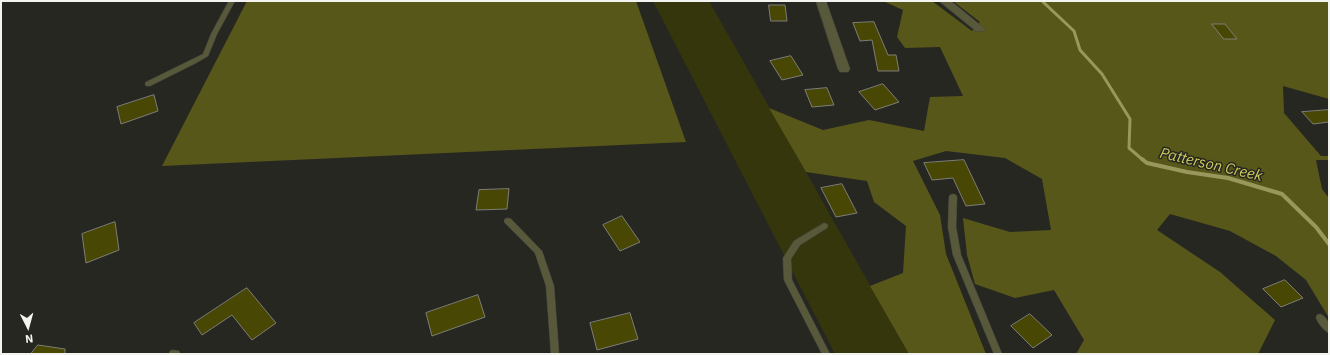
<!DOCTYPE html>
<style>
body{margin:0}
#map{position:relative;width:1330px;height:355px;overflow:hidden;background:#272722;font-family:"IBM Plex Sans",sans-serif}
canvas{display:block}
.frame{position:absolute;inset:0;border:2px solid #f3f3ef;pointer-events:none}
.north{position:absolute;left:8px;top:307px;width:40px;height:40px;-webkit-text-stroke:3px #272722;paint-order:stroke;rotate:174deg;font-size:11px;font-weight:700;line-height:16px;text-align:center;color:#f3f3ef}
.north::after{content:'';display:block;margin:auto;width:14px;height:18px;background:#f3f3ef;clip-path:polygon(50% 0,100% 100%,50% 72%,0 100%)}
</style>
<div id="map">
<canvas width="1330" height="355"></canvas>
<div class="frame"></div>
<div class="north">N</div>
</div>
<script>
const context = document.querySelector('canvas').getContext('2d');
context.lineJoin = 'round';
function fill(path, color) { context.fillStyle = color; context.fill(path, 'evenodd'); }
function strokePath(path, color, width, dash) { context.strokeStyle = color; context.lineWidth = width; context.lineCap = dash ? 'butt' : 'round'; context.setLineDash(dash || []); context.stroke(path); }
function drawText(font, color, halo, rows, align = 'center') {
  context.font = font + ' "IBM Plex Sans",sans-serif'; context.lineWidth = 3; context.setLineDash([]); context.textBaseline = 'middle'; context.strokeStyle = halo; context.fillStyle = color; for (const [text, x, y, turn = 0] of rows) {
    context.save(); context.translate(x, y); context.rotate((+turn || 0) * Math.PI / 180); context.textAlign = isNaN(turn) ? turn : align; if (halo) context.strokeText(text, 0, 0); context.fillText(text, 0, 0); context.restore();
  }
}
fill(new Path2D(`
 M653,1h56l200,353h-74z`), '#36360d');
fill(new Path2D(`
 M247,1h389l50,141 -524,24z
 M883,1h49l40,30 8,-9 -27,-21h376v98l-46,-13 1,27 37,43h8v4h-13l6,29 7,9v120l-23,-38 -30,-24 -46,-25 -60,-17 -13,16 63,42 55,48 -17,34h-182l8,-14 -30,-50 -39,8 -40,-14 -8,-29 -4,-37 47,14 41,-2 -9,-51 -37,-21 -59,-7 -33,10 27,54 6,39 40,100h-77l-39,-68 33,-13 3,-47 -32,-24 -7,-21 -61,-9 -37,-64 54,22 46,-10 55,11 6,-34 33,-1 -23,-49 -35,1 -8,-11 6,-27z`), '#58571a');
strokePath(new Path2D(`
 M1042,1l32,30 6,19 22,24 28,45 -1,29 14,12`), '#99975c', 3);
strokePath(new Path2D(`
 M1142,159l5,4 40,9 41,6 54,16 34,33 13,17`), '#99975c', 4);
const building = new Path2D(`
 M769,5h16l2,16h-16z
 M874,22l14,33h8l3,16h-21l-6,-31 -12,1 -7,-18z
 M1212,24h13l12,15h-13z
 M791,56l12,19 -21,5 -12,-19z
 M883,84l16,18 -24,8 -16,-18z
 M827,88l7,17 -22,2 -7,-17z
 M154,95l4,16 -37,13 -4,-17z
 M1329,110v12l-16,2 -11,-12z
 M964,160l21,44 -19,2 -13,-28 -21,2 -8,-17z
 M842,184l15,29 -21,4 -15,-29z
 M509,189l-2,20 -31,1 3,-20z
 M622,216l18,26 -20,9 -17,-26z
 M115,222l4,28 -33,13 -4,-29z
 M1285,280l18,18 -22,9 -18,-18z
 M247,288l29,35 -24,17 -20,-25 -30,20 -8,-12z
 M478,295l7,22 -53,19 -6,-23z
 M630,313l8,26 -41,11 -7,-27z
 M1030,314l22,21 -19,13 -22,-22z
 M38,345l27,4v5h-34z`);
fill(building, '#494704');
strokePath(building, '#7d7e77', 1);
const lane = new Path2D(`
 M229,1h6l-18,33 -9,22 -12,7 -46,23h-4l-1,-2 1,-2 57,-28 8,-20z
 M953,194l3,1 1,2 -1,30 5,28 41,99h-8l-41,-99 -5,-28 1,-30 1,-2z
 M508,218l3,1 31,32 12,35 5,68h-8l-5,-68 -11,-33 -30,-30 -1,-2 1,-2z
 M824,223l3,1 1,2 -1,2 -27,17 -9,14 1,21 38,74h-8l-38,-74 -1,-22 11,-17z
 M1320,314c9,4 9,10 9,19 -5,-2 -11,-10 -13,-15l1,-3z
 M173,350l6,1 1,3h-11l1,-3z`);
const street = new Path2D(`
 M816,1h10l24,68 -2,3h-8l-2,-3z
 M939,1h12l34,28 -1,2h-8z`);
strokePath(lane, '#44443f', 1);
strokePath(street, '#44443f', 1);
fill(lane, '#58583a');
fill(street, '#58583a');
drawText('italic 15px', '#ccca5d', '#272722', [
 ["Patterson Creek",1211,165,13]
]);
</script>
